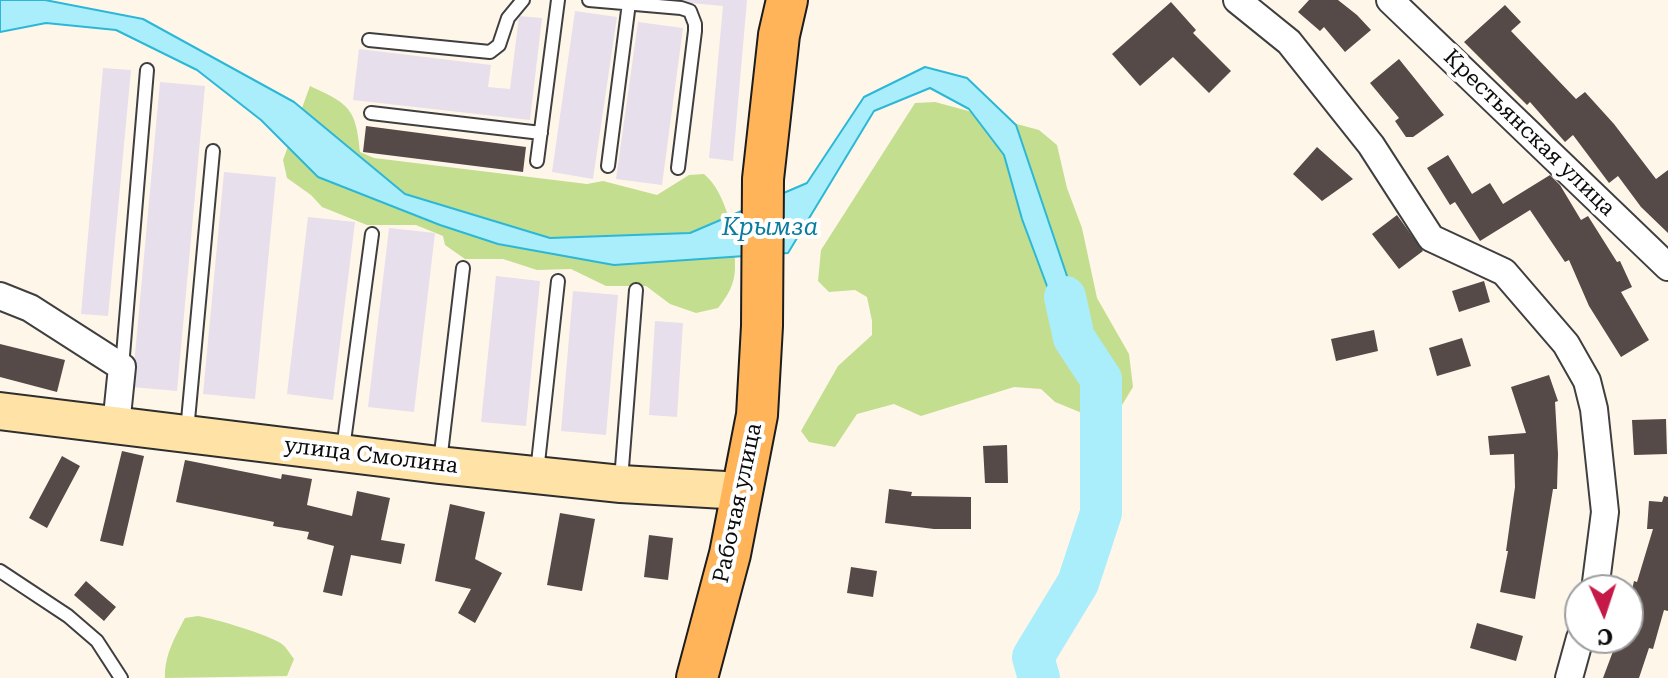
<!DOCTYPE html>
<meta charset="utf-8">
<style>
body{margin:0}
#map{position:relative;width:1668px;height:678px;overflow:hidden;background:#fff6ea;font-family:"Roboto Serif",serif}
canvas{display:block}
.north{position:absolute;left:1564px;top:574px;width:80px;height:80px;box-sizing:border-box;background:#fff;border:2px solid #9e9e9e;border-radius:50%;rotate:177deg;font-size:22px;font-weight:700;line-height:32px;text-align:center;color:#0c0c0c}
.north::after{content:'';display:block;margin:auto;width:28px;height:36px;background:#c51a47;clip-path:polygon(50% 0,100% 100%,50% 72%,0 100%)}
</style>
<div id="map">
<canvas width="1668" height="678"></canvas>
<div class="north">С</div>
</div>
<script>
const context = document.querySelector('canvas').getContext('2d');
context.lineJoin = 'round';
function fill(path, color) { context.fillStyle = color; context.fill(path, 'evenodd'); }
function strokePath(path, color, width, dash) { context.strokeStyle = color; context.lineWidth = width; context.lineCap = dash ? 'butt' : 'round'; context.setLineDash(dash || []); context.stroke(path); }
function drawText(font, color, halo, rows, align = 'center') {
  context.font = font + ' "Roboto Serif",serif'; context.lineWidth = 8; context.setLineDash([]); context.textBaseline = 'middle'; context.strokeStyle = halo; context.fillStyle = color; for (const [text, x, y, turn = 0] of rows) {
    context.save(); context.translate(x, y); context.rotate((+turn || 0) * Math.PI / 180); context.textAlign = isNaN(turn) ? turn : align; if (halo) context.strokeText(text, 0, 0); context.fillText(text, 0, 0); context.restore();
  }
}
fill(new Path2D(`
 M658,0h89l-14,161 -24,-3 14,-152z
 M575,11l42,6 -24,162 -41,-7z
 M519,16l23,2 -12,102 -177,-20 6,-51 132,16 -3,22 22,2z
 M638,22l45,6 -21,157 -46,-6z
 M103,68l28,2 -23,246 -27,-2z
 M160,82l45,4 -28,305 -45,-4z
 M224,172l52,5 -21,222 -52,-5z
 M308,217l47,5 -22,178 -46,-6z
 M389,228l46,5 -21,179 -46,-5z
 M496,276l44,5 -14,145 -45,-4z
 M573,291l45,4 -12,140 -45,-4z
 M655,321l28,2 -6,94 -28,-2z`), '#e7dfec');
fill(new Path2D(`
 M310,86c39,18 46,22 50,66l14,6 213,26 16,-3 54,14 32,-20 15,-1c23,19 32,66 31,94 0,16 -8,29 -17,40l-22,5 -26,-9 -24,-18h-40l-35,-17 -34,1 -34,-11h-38l-20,-14 -2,-9 -27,-11h-49l-45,-18 -11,-12 -24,-17 -4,-18z
 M935,102l104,28 18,15 10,43 15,40 15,70 32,56 4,33 -14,23 -37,3 -27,-11 -14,-13 -27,-2 -93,29 -27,-12 -37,10 -22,33 -26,-5 -8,-11 37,-65 34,-31v-14l-5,-24 -12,-7 -26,2 -11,-11 3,-31 94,-147z
 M198,616c18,3 69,18 84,28 5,4 8,10 12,15l-7,17 -122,2c-1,-22 10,-41 20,-60z`), '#c3de8f');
const water = new Path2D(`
 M0,0h45l98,19 151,83 111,92 145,44 140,-5 117,-50 57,-86 61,-30 42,11 49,47 52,154 29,66 -18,10 -32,-69 -25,-67 -18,-64 -35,-46 -39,-21 -56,23 -86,142 -174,12 -116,-21 -58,-19 -122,-48 -57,-57 -64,-50 -81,-40 -70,-7 -46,9z`);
fill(water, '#aaeefb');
strokePath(water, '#2cb7d7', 2);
strokePath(new Path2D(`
 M1039,678l-6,-21 45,-74 23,-70v-134l-27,-41 -9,-41`), '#aaeefb', 42);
fill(new Path2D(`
 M1309,0h29l19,15 14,15 -26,22 -21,-25 -4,4 -22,-19z
 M1171,2l25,28 -3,3 38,38 -22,22 -36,-36 -33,29 -28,-32z
 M1505,5l16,17 -10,9 65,68 9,-7 29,32 42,55 12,-9v63l-27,-26 -23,-31 -9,7 -36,-48 -8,7 -35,-40 -3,3 -63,-63z
 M1399,59l45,56 -31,22h-7l-11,-16 4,-3 -29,-35z
 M366,126l160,21 -3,25 -160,-20z
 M1317,147l36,32 -31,22 -29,-27z
 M1448,155l24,39 18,-11 13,21 47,-29 10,10 21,35 7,-4 29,46 3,-1 12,26 -11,5 28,48 -28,17 -32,-51 -20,-46 -4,2 -35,-52 -50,31 -25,-39 -5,3 -23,-37z
 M1397,215l26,36 -24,18 -27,-35z
 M1484,281l6,21 -31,10 -7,-21z
 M1374,330l4,21 -42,10 -5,-22z
 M1462,338l9,28 -34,10 -8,-28z
 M0,344l65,16 -8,32 -57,-15z
 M1549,375l9,26 -3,1 3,52 -1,35h-4l-18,110 -35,-7 8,-41h-2l9,-64 -1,-33 -24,1 -2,-19 38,-3 -15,-46z
 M1666,419l1,35 -33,1 -2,-35z
 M1007,445l1,38h-23l-2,-37z
 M122,451l22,5 -21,90 -23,-5z
 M62,456l18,10 -33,62 -18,-10z
 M185,460l96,19 1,-5 30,5 -5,26 45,11 5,-25 33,7 -9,42 24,4 -4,20 -50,-9 -9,41 -19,-4 11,-46 -27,-7 2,-7 -36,-6 1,-4 -98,-20z
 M889,489l23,3 -1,4 60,1v32h-37l-49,-6z
 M1664,496l4,1v114l-4,-1 -11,39 -4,-1 -10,30h-36l15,-40h10v-31l6,-26 3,1 16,-53h-6l2,-28 13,1z
 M450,504l35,8 -10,47 27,14 -27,50 -17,-10 13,-24 -36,-8z
 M560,513l35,6 -13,72 -35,-6z
 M649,535l24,3 -5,42 -24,-3z
 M851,567l26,4 -4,26 -26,-4z
 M86,581l30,26 -12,14 -30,-26z
 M1477,623l46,13 -7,25 -46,-13z`), '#554a47');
const lane = new Path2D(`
 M589,0l92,8 9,3 5,13v7l-17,137
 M369,40l121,12 9,-7 9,-27 15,-18
 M371,113l170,20
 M537,161l21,-161
 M608,166l21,-163
 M122,367l25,-297
 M187,431l26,-280
 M343,449l29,-215
 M440,462l23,-194
 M537,472l21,-191
 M621,480l15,-190
 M0,571l68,45 29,25 24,37`);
const street = new Path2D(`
 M1237,0l52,42 82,103 60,93 73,34 62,72 21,37 7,28 11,103 -10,78
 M1390,0l278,267
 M0,296l30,12 92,59 -6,59
 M1569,678l11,-40`);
const secondary = new Path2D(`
 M0,411l439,54 182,19 121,7`);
const primary = new Path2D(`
 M697,678l33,-124 27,-139 5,-89 1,-147 16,-144 8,-35`);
strokePath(lane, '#3f3f3f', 16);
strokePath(street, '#3f3f3f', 30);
strokePath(secondary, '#2e2e2e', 40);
strokePath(primary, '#1d1d1d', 44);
strokePath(lane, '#fff', 12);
strokePath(street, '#fff', 26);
strokePath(secondary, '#ffe2a5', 36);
strokePath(primary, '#ffb45a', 40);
drawText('22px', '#0c0c0c', '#fff', [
 ["Крестьянская улица",1529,133,44],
 ["улица Смолина",371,456,7],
 ["Рабочая улица",738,503,-78]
]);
drawText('italic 24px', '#0d7d9f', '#fff', [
 ["Крымза",770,228]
]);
</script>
